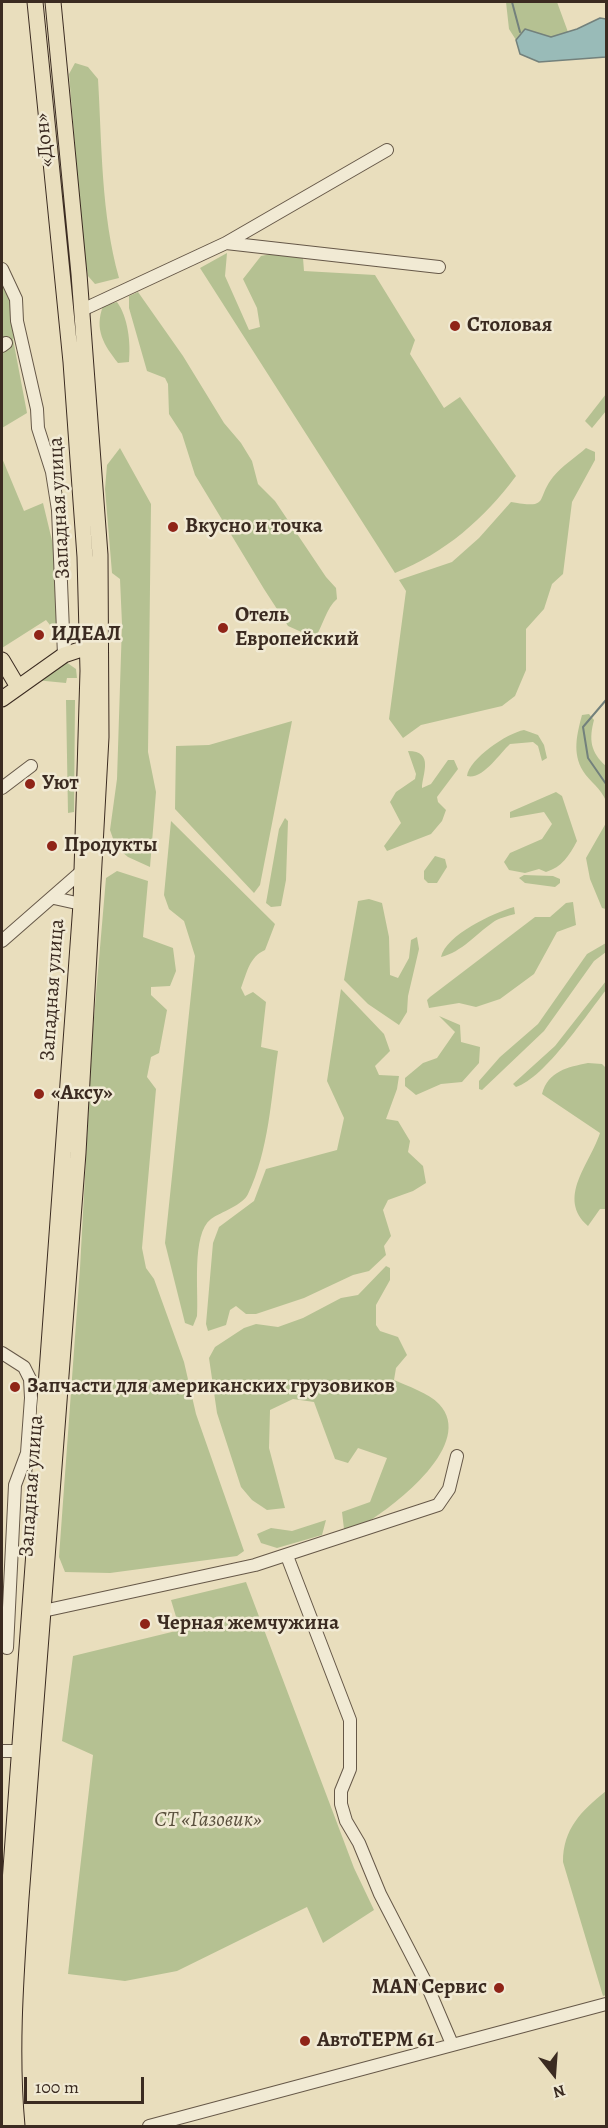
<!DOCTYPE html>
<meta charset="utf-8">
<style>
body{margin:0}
#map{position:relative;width:608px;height:2128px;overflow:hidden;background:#e9debd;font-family:Alegreya,serif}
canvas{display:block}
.frame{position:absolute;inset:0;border:3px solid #3b2b21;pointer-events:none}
.north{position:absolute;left:524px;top:2044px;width:60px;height:60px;-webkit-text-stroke:4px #f1ead4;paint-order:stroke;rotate:163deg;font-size:16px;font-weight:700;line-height:24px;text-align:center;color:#3b2b21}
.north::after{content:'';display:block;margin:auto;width:21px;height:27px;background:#3b2b21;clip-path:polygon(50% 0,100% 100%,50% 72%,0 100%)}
.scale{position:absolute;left:24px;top:2077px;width:120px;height:27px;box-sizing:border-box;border:3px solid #3b2b21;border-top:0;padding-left:8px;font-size:18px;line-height:21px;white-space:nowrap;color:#3b2b21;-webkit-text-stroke:4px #f1ead4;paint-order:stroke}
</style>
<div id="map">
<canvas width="608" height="2128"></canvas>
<div class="frame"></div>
<div class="north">N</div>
<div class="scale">100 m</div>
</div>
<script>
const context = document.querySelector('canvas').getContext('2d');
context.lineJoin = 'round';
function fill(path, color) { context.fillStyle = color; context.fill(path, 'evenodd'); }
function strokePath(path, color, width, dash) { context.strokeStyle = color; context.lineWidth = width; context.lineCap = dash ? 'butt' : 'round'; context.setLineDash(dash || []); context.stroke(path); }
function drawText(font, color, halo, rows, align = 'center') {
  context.font = font + ' Alegreya,serif'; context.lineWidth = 5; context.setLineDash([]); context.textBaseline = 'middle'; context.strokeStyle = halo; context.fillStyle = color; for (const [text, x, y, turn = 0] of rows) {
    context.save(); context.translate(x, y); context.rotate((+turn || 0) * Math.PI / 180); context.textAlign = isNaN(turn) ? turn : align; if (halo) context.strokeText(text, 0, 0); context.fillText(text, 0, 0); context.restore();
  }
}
fill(new Path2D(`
 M506,2h51l11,30 -17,5 -26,-8 -9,11 -7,-11z
 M75,63l13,4 10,12c4,67 3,134 21,199l-24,6 -7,-8 -5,-30 -14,-172z
 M227,253l-2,23 24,54 11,-3 -3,-19 -14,-29 18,-23 10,-2 32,4 1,13 71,4 40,65 -5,14 34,54 16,-11 56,79c-32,43 -71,77 -121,97l-195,-305z
 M2,275l21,55 -10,9 14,74 -25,15z
 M138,292l45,64 41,67 17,20 11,18 6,23 17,17 51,76 10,11 1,11c-11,9 -14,27 -22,39l-27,-12 -24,-37 -69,-114 -13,-41 -13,-20 -1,-30 -3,-6 -18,-7 -18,-63v-12z
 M117,302c11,15 14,41 12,60l-11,1c-14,-18 -24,-33 -15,-57z
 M606,394v17l-14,17 -7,-7z
 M120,448l31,56 -3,248 8,40 -6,75 -22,-10 -12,-10 -6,-17 7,-51 5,-155 -2,-45 -8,-6 -7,-84 2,-24z
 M586,448l9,4v8l-23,42 -9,72 -11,10 -8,25 -18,20v41l-11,26 -13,10 -81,19 -18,13 -14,-19 17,-128 -7,-11 53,-18 27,-24 32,-36c40,7 24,-2 42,-25 9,-11 23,-20 33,-29z
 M2,458l22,53 19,-8 12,50 4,76 -5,1 -8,-10 -44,28z
 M66,662l10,7 1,9h-10l-1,5 -31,-3z
 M66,700h9l-1,112 -6,1z
 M589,714l5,6c-5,19 -4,32 12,46v35c-5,-13 -16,-19 -23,-30 -11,-18 -6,-37 -1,-56z
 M292,721l-32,164 -6,8 -79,-84 1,-63 33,-1z
 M524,730l14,5 6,10 3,13 -5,3 -4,-15 -5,-4 -23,2c-11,10 -27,36 -43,32 2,-17 40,-43 57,-46z
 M408,751c27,0 14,24 14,37l9,-4 17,-24h6l4,9 -21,28 1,5 8,8 -4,11 -11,13 -44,17 -3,-5 17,-23 -11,-21 6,-10 19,-13 1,-5z
 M556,792l6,4 15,45c-8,15 -15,26 -31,31l-7,-3 -14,4 -16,-3 -5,-8 6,-9 32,-14 10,-15 -8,-12 -34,6v-6z
 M285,818l3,3 -2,59 -5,26 -10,1 -5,-4 13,-74z
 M171,821l104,103 -10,26c-16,7 -18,23 -24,38l4,8 8,-4 13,10 -5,45 17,4c-7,47 -9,99 -30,143 -5,11 -27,18 -37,25 -20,15 -12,74 -14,97l-4,10 -8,-3 -20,-80 30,-287 -11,-35 -15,-12 -5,-14z
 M606,823v86l-4,-1 -12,-29 -4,-21z
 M435,856l10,3 2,8 -10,16h-9l-4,-4v-8z
 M117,871l31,10 -5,56 30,11 3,23 -6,15 -19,1v8l16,15 -8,43 -8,4 -4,20 9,12 -14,159 4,20 8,11 30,83 12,52 48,137 -7,5 -127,17 -45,-1 -6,-15 21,-289 13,-239 13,-151z
 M524,875l29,1 7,3v4l-5,4 -30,-4 -6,-5z
 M369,899l13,4 7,34 1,38 8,3 11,-20 2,-18 6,-3 2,12 -11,47 -1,16 -8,13 -31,-21 -24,-24 14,-79z
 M573,902l3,23 -19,7 -23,42 -34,25 -24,8 -17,-4 -30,5 -2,-8 3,-3 105,-80h15l16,-14z
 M514,907l1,7c-7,2 -17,4 -23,9 -16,11 -30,29 -51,34 5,-22 52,-44 73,-50z
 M606,943v9l-12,9 -50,70 -62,59 -3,-1v-8l21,-24 38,-33 49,-70z
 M606,981v9c-19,24 -61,88 -90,97l-3,-3 42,-38z
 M341,989l43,45 6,17 -15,15 4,9 20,1 -2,13 -11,30 12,2 12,20 -2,11 15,14 3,17 -13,8 -25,9 -5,10 8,26 -7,10 2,9 -17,16 -16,4 -49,23 -48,16h-10l-10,-8 -6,4 -4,15 -18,6 -2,-7 7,-81 6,-16 35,-26 12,-32 71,-19 7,-32 -17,-37z
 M439,1016l21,9 1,17 19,5 -1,16 -17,19 -21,2 -25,11 -11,-9v-8l18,-15 14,-5 18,-26z
 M588,1063l14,1 4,4v141h-6l-12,17c-32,-28 2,-62 12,-93l-58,-39c6,-23 26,-27 46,-31z
 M386,1266l4,2v12l-14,25v20l4,6 18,6 9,18 -11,13 -2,12c13,6 35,13 45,24 37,39 -43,101 -73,119 -6,4 -15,5 -22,6l-2,-17 28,-10 17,-44 -29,-10 -10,15 -13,-4 -21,-57 -21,-3 -23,11 -1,38 16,60 -18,2 -15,-10 -11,-13 -24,-74 -8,-55 6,-11 29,-19 12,-4 22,3 25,-9 38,-20 17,-3z
 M326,1520l-4,15 -45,13 -16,-5 -4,-9 14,-6 21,3z
 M246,1582l108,286 20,42 -51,33 -16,-36 -130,64 -52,10 -57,-7 25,-219 -31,-14 11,-85 107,-26 -9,-30z
 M606,1791v204l-3,1 -40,-134c0,-33 18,-51 43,-71z`), '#b5c192');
const water = new Path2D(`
 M600,18l6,1v38l-67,5 -19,-8 -4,-14 9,-11 26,8 26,-8z`);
fill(water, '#99bbb8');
strokePath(water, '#73817c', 1.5);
strokePath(new Path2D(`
 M512,2l8,30
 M606,700l-23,27 5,31 18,26`), '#73817c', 2);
const minor = new Path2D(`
 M226,243l161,-93
 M2,269l14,30 1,22 20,88 1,19 14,44 6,38 6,145
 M82,310l144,-67 213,24
 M2,346l4,-3
 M2,788l29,-22
 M54,898l27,6
 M2,941l80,-70
 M2,1353l22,14 6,12 1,19 -4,55 -12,32 -8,163
 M287,1556l63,164v49l-9,22v13l5,17 13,22 21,51 46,89 26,61
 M43,1611l212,-46 183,-60 11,-16 8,-33
 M2,1751h18
 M149,2126l457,-122`);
const major = new Path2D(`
 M2,660l16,27
 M2,699l62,-44 24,-8
 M4,2126v-132l5,-98 72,-992 7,-233 -3,-114 -14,-195 -36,-360
 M17,2126c-7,-75 -1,-152 4,-228l57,-745 23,-416 -1,-182 -21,-281 -26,-272`);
strokePath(minor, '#665848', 14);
strokePath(major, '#3b2b21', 17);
strokePath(minor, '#f1ead4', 12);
strokePath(major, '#e9debd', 15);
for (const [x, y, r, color] of [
 [455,326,6,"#8f2418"],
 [173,527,6,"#8f2418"],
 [223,628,6,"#8f2418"],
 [39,635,6,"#8f2418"],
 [30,784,6,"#8f2418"],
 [52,846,6,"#8f2418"],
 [39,1094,6,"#8f2418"],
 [15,1387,6,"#8f2418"],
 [145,1624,6,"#8f2418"],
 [499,1988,6,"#8f2418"],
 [305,2041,6,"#8f2418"]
]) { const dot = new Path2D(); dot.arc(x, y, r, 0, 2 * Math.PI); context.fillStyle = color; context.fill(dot); strokePath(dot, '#f1ead4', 2); }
drawText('21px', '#3b2b21', '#f1ead4', [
 ["«Дон»",45,140,-96],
 ["Западная улица",60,508,-93],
 ["Западная улица",53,990,-86],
 ["Западная улица",32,1486,-86]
]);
drawText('bold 21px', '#3b2b21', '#f1ead4', [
 ["Столовая",467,326],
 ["Вкусно и точка",185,527],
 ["Отель",235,616],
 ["Европейский",235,640],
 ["ИДЕАЛ",51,635],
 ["Уют",42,784],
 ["Продукты",64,846],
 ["«Аксу»",51,1094],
 ["Запчасти для американских грузовиков",27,1387],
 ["Черная жемчужина",157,1624],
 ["MAN Сервис",487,1988,"right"],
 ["АвтоТЕРМ 61",317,2041]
], 'left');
drawText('italic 21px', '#5a503d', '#f1ead4', [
 ["СТ «Газовик»",208,1821]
]);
</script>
